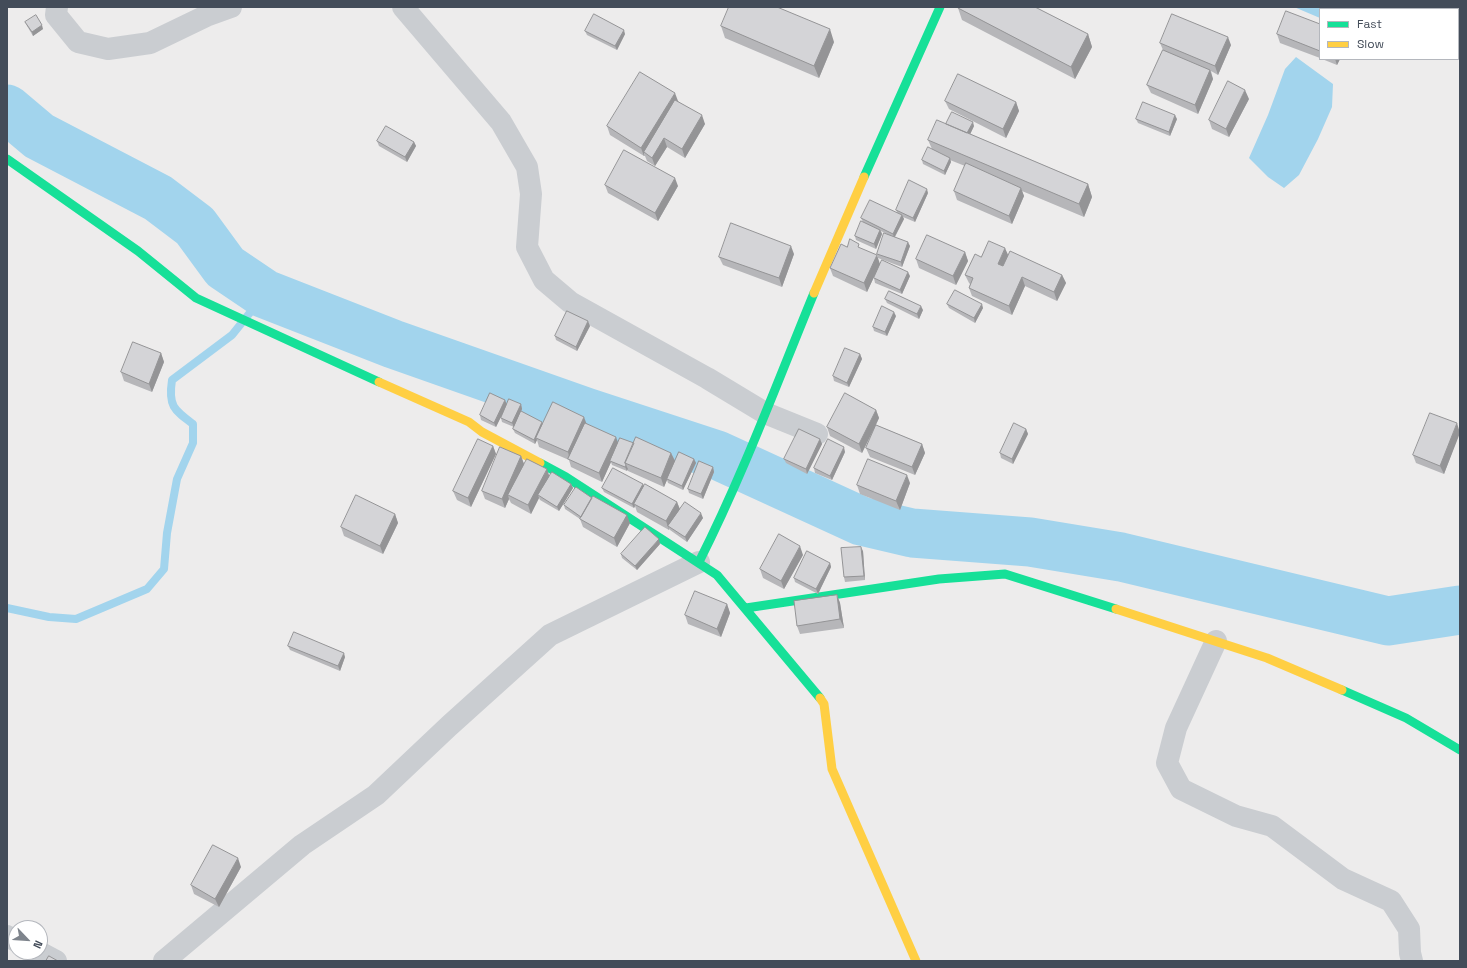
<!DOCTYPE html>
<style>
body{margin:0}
#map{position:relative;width:1467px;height:968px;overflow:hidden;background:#edecec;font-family:"Space Grotesk",sans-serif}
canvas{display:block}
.frame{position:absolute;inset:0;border:8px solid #434c59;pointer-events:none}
.legend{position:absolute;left:1319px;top:8px;width:140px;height:52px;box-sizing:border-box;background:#fff;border:1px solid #b4b7bd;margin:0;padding:5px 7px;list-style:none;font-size:12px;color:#434c59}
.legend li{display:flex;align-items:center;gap:8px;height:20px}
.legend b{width:20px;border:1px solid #b4b7bd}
.north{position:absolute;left:8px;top:920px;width:40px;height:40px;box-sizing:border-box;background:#fff;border:1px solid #b4b7bd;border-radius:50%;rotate:115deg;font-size:11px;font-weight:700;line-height:16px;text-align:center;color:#434c59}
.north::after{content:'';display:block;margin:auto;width:14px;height:18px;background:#7e848c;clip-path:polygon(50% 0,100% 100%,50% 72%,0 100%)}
</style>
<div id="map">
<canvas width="1467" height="968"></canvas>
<div class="frame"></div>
<ul class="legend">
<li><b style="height:5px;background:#16e098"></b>Fast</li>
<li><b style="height:5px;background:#ffcf43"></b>Slow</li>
</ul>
<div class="north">N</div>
</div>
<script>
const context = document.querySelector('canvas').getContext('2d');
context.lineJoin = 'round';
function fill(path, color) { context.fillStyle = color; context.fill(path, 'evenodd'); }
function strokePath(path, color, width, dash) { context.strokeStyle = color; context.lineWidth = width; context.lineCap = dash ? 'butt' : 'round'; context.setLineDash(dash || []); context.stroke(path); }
fill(new Path2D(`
 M1294,7h78v2h-52v9z
 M1296,57l37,27 -1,23 -14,32 -19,36 -15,13 -16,-11 -19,-19 19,-43 17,-46z`), '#a2d4ed');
strokePath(new Path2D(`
 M7,608l42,9 27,2 71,-30 17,-20 3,-36 10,-54 16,-36v-19c-19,-14 -25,-18 -21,-44l60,-45 33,-41`), '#a2d4ed', 8);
strokePath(new Path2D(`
 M7,109l32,27 119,62 37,28 30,41 40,27 128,50 193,68 131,43 144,66 51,12 118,9 91,15 267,64 72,-11`), '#a2d4ed', 49);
strokePath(new Path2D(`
 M57,7l-1,8 22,27 30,7 42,-6 56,-27 25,-9
 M403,7l98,115 26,45 4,27 -4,53 17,33 26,22 137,76 58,35 52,21
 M1216,641l-40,87 -9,35 14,26 55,27 36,10 71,53 48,22 18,28 1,24 2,8
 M7,936l9,5
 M39,952l17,9
 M164,961l138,-116 74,-50 73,-69 101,-91 149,-73`), '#cacdd1', 22);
strokePath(new Path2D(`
 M7,159l131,92 58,47 183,84
 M864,177l76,-170
 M540,463l26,14 151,98 103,123
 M699,562c44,-87 78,-179 115,-269
 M746,608l193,-29 66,-5 111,35
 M1342,690l64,28 54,32`), '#16e098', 9);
strokePath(new Path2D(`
 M814,293l50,-116
 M379,382l90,40 13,10 58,31
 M1116,609l151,49 75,32
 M820,698l4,6 8,65 84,192`), '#ffcf43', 9);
fill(new Path2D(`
 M958,8l130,26 4,13 -17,32 -113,-59z
 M25,22l18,7 -10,7 -6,-10z
 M1320,24v34l-40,-15 -3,-9z
 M721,26l113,16 -15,36 -94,-40z
 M585,31l40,3 -8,16 -30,-15z
 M1160,43l71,2 -13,30 -7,-4 2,8 -15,35 -47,-21 -4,-8 16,-35z
 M1322,59h18l-3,6z
 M1249,99l-20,38 -17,-8 -3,-9z
 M678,101l27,23 -20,34 -18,-11 -12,19 -8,-5 -2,-5h-1l-34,-21 -3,-9z
 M945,101l71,1 3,9 -13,27 -57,-29z
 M1136,119h41l-7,17 -32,-13z
 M974,126l-4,8 118,50 4,13 -8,20 -62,-26 2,5 -12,28 -55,-24 -3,-9 11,-25 -15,-6 1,2 -6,13 -22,-11 -1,-4 10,-11 -4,-9z
 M377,141l37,1 2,4 -9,16 -28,-16z
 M605,185l73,1 -20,35 -50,-28z
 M928,193l-13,29 -12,-5 1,2 -9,18 15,9 -8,21 -24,-9 -1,-4 10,-20 -6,-3 1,3 -6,15 -20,-9 -1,-4 8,-14 -2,-4 36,-6 -1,-2z
 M847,247l13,1 20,16 -13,28 -34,-16 -3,-8z
 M965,252l3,9 -12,24 -37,-17 -3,-9z
 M794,254l-12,33 -59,-22 -4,-8z
 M1008,256l54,19 4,8 -9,18 -32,-15 -13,29 -40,-19 -3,-8 1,-4 -1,-1 -4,-8z
 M910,276l-8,18 -27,-11 -1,-5z
 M885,299l38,11 -4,9 -32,-16z
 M947,304l36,4 -8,15 -26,-15z
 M896,316l-9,20 -13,-5 -1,-4z
 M590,326l-13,25 -21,-11 -1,-4z
 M161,353l3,9 -12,30 -28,-11 -3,-9z
 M860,354l2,5 -13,28 -15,-6 -1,-5z
 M505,400l2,5 14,-1 1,5 -5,12 26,3 43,-1 32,20h16l37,10 4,8 19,-2 2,4 -13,27 -15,-7 -1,-3 -3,7 -36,-16v-2l-1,2 -15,-6 -1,-3 -9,20 -31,-15 -2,-7 -30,-13 -2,-7 -2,4 -20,-11 -2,-4 1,-2 -12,-5 -1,-4 5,-13 -10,22 -15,-7 -1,-5z
 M876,410l3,8 -3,7 46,19 3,9 -10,22 -45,-18 -4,-9 8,-19 -12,24 -32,-17 -3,-9z
 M1026,429l2,5 -15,30 -12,-6 -1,-5z
 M1460,431l-16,43 -28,-11 -3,-8z
 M820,439l2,5 -15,30 -21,-11 -2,-4z
 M493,446l3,8 -25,53 -14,-7 -4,-9z
 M845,452l-13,28 -17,-7 -1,-5z
 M521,456l3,8 26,13 21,7 2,4 -14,23 -19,-11 -1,-2 -8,16 -20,-11 -2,-4 -4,9 -20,-9 -3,-8z
 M713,467l1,5 -11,27 -14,-6 -1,-4z
 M910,483l-10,27 -40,-16 -3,-9z
 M644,486l33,16 3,7 23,9 -16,24 -17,-12 -1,-1v1l-32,-18 -2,-6 -1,2 -30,-16 -2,-4z
 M564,505l66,18 -13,24 -34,-20 -3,-8 -15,-10z
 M395,514l3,9 -15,31 -39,-18 -3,-9z
 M660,544l-23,26 -15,-12 -1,-4z
 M863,551l2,29 -20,2 -1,-5z
 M803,555l-19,34 -21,-11 -3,-9z
 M830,563l1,4 -13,27 -23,-12 -1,-4z
 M837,595l3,8 4,25 -44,6 -3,-8z
 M727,604l3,9 -9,24 -33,-13 -3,-9z
 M288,646l57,11 -5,14 -50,-21z
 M241,867l-22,40 -25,-13 -3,-9z`), '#b6b6b9');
fill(new Path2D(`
 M42,25l1,4 -10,7 -1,-4z
 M830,29l4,13 -15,36 -5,-12z
 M624,30l1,4 -8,16 -2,-4z
 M1088,34l4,13 -17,32 -4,-12z
 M1228,37l3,8 -13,30 -3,-9z
 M1335,59h5l-3,6z
 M1210,70l3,9 -15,35 -3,-9z
 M1245,90l4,9 -20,38 -3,-8z
 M675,93l3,8 -34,51v4l-3,-8z
 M1016,102l3,9 -13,27 -3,-9z
 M702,115l3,9 -20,34 -3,-9z
 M1175,115l2,4 -7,17 -1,-4z
 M973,122l1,4 -7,15 -2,-5z
 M664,138l3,9 -12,19 -3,-8z
 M414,142l2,4 -9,16 -2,-5z
 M950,158l1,4 -6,13 -1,-4z
 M675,178l3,8 -20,35 -3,-8z
 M1088,184l4,13 -8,20 -5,-13z
 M1021,188l3,8 -12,28 -3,-8z
 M927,189l1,4 -13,29 -2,-4z
 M902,215l2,4 -10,19 -1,-4z
 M880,230l2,4 -6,15 -2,-5z
 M908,242l2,4 -8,21 -1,-5z
 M791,246l3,8 -12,33 -3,-9z
 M1005,248l4,9 -8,16 -3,-9z
 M965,252l3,9 -12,24 -3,-9z
 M877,255l3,9 -13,28 -3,-9z
 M908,272l2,4 -8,18 -2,-4z
 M1062,275l4,8 -9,18 -3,-9z
 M1022,277l3,9 -13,29 -3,-9z
 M982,304l1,4 -8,15 -1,-5z
 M921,306l2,4 -4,9 -2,-5z
 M894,312l2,4 -9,20 -2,-4z
 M588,321l2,5 -13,25 -1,-4z
 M161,353l3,9 -12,30 -3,-8z
 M860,354l2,5 -13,28 -2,-4z
 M505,400l2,5 -11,22 -2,-4z
 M521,404l1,5 -8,18 -2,-4z
 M876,410l3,8 -17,35 -3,-9z
 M584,417l3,8 -17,35 -2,-8z
 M542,422l2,4 -8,12 1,2 -2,4 -1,-4z
 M1457,423l3,10 -16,41 -4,-8z
 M1026,429l2,5 -15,30 -1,-5z
 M616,437l3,8 -9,16 1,1 -9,20 -3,-9z
 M820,439l2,5 -15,30 -1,-5z
 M922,444l3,9 -10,22 -3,-8z
 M493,446l3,8 -25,53 -3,-9z
 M844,447l1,5 -13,28 -2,-4z
 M671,453l4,8 -11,26 -3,-9z
 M521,456l3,8 -16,31 1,4 -4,9 -3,-9z
 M694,459l2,4 -13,27 -1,-4z
 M626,465l2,4 -1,2 -2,-4z
 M713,467l1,5 -11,27 -2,-5z
 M547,469l3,9 -12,17 1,3 -8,16 -3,-9z
 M907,475l3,8 -10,27 -4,-9z
 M571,484l2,4 -14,23 -2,-4z
 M643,484l2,4 -11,16 1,2 -1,2 -2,-4z
 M677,502l3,8 -12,16 1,3v1l-3,-9z
 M701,513l2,5 -16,24 -2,-5z
 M395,514l3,9 -15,31 -3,-8z
 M627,515l3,8 -13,24 -3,-9z
 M659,539l1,5 -23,26 -2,-4z
 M800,546l3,9 -19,34 -3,-8z
 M861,547l2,4 2,29 -1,-4z
 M830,563l1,4 -13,27 -2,-5z
 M837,595l3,8 4,25 -4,-9z
 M727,604l3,9 -9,24 -4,-8z
 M344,653l1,4 -5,14 -2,-5z
 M238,858l3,9 -22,40 -4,-8z`), '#949496');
const building = new Path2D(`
 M729,7h48l53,22 -16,37 -93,-40z
 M958,7h77l53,27 -17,33 -113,-59z
 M1286,11l34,13v27l-43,-17z
 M594,14l30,16 -9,16 -30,-15z
 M1172,14l56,23 -13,29 -55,-23z
 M36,15l6,10 -10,7 -7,-10z
 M1163,50l47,20 -15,35 -48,-20z
 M640,72l35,21 -34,55 -34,-22z
 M958,74l58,28 -13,27 -58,-28z
 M1228,81l17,9 -19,39 -17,-9z
 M675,100l27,15 -20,34 -18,-11 -12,20 -8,-6z
 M1143,102l32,13 -6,17 -33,-13z
 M952,112l21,10 -6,11 -21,-9z
 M937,120l151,64 -9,20 -151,-64z
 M386,126l28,16 -9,15 -28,-16z
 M928,147l22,11 -6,13 -22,-11z
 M624,150l51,28 -20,35 -50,-28z
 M966,163l55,25 -12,28 -55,-25z
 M909,180l18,9 -14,29 -17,-8z
 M870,200l32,15 -9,19 -32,-16z
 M861,221l19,9 -6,14 -19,-8z
 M731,223l60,23 -12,32 -60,-21z
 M884,233l24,9 -7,20 -24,-8z
 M927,235l38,17 -12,24 -37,-17z
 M850,239l9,5 -1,3 19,8 -13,28 -34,-15 11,-24 6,3z
 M989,241l16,7 -7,16 5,2 7,-15 52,24 -8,17 -32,-15 -13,29 -40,-18 4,-10 -8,-3 10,-21 6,3z
 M882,260l26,12 -8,18 -26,-12z
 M955,290l27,14 -8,14 -27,-14z
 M889,291l32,15 -4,8 -32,-15z
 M882,306l12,6 -9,20 -12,-5z
 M567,311l21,10 -12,26 -21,-11z
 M133,342l28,11 -12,31 -28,-12z
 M845,348l15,6 -13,29 -14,-7z
 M490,393l15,7 -11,23 -14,-8z
 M845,393l31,17 -17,34 -32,-17z
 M509,399l12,5 -9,19 -11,-5z
 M553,402l31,15 -16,35 -32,-14z
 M521,411l21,11 -8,18 -21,-11z
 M1430,413l27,10 -17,43 -27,-11z
 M585,423l31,14 -17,36 -31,-14z
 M1014,423l12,6 -14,30 -12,-6z
 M876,425l46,19 -10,23 -46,-19z
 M799,429l21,10 -14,30 -22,-10z
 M636,437l35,16 -10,25 -36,-15z
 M620,438l14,5 -9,20 1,2 -1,2 -15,-6z
 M478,439l15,7 -25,52 -15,-7z
 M828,439l16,8 -14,29 -16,-8z
 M500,447l21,9 -19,43 -20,-8z
 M679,452l15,7 -12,27 -15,-7z
 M527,459l20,10 -19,36 -20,-10z
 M868,459l39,16 -11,26 -39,-16z
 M699,461l14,6 -12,27 -13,-5z
 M613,468l30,16 -11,20 -30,-16z
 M552,472l19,12 -14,23 -19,-12z
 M645,484l32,18 -11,19 -32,-17z
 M576,487l16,11 -11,19 -17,-12z
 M356,495l39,19 -15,32 -39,-19z
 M593,496l34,19 -13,23 -34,-19z
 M685,502l16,11 -16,24 -17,-11z
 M645,527l14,12 -24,27 -14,-12z
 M779,534l21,12 -19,35 -21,-12z
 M861,547l3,29 -20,1 -3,-29z
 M807,551l23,12 -14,26 -22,-11z
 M695,591l32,13 -10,25 -32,-14z
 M837,595l3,24 -43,7 -3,-25z
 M294,632l50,21 -6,13 -50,-20z
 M213,845l25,13 -23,41 -24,-14z
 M49,956l9,5h-12z`);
fill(building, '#d4d4d7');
strokePath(building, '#949496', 1);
</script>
